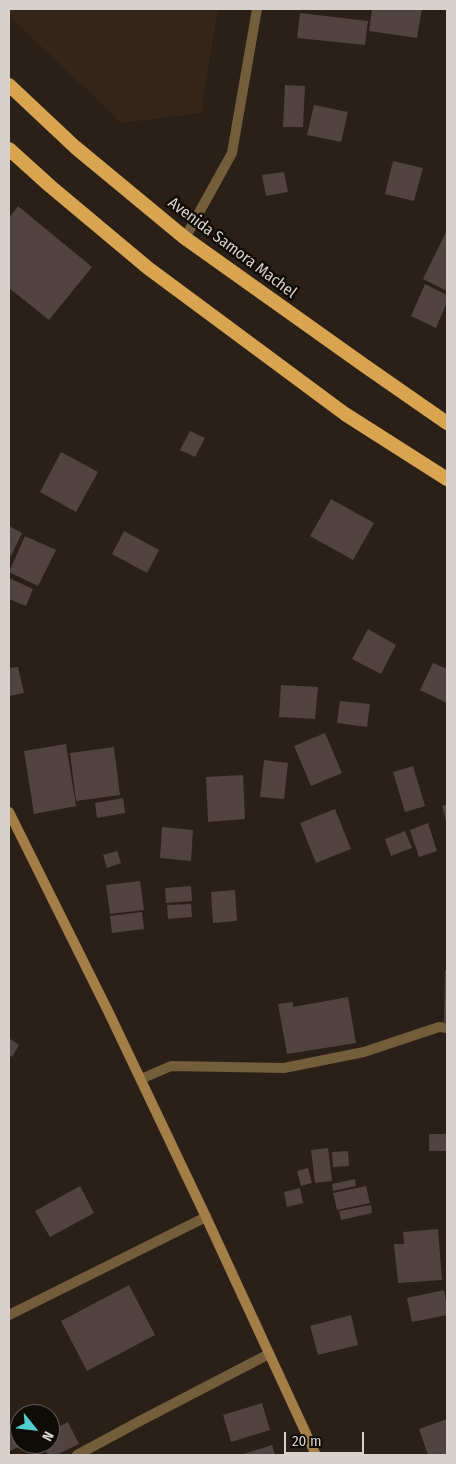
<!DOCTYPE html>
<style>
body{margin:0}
#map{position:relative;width:456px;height:1464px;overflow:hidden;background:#2a2017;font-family:"Fira Sans Condensed",sans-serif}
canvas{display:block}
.frame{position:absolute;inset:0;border:10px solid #d8d1cb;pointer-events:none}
.north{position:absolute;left:10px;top:1404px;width:50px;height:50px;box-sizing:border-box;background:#0f0b07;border:1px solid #5f5a55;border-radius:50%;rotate:119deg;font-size:14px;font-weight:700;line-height:20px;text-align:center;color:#d8d1cb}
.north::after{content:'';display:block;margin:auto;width:18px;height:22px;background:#52cdcf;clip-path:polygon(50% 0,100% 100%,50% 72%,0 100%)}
.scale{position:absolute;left:284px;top:1432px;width:80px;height:22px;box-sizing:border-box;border:2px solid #d8d1cb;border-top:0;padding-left:6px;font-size:15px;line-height:18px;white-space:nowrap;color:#d8d1cb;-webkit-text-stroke:4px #0f0b07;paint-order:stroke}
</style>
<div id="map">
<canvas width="456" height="1464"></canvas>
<div class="frame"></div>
<div class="north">N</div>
<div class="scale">20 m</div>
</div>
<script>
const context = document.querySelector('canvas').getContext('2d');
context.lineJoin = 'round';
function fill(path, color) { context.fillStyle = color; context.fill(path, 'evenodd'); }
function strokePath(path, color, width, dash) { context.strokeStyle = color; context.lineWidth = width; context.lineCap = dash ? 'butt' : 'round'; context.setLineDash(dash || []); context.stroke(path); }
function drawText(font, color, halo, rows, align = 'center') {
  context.font = font + ' "Fira Sans Condensed",sans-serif'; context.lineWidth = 5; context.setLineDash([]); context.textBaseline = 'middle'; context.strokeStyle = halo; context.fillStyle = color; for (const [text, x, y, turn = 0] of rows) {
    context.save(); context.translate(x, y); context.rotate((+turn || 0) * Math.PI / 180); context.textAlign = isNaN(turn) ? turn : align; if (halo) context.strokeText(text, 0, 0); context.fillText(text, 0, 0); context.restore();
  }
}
fill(new Path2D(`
 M9,9h209l-17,104 -79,10 -113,-107z`), '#352619');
fill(new Path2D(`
 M372,9h50l-5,29 -48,-7z
 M300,13l68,8 -3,24 -68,-7z
 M285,85l20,1 -2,41h-20z
 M314,105l34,7 -7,30 -34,-7z
 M393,161l30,7 -9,33 -29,-7z
 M284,172l4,20 -22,4 -4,-21z
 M18,206l74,61 -43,53 -40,-32v-70z
 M447,230v61l-24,-12z
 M425,284l22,11v7l-11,26 -25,-12z
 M190,431l15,7 -10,19 -15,-7z
 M61,452l37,20 -22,40 -36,-20z
 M331,499l43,24 -21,37 -43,-24z
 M9,526l13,7 -11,23 -2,-1z
 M124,531l35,19 -12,23 -35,-19z
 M25,536l31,14 -18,36 -29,-14z
 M9,578l24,11 -7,17 -17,-7z
 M368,629l28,16 -15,29 -29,-15z
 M433,663l14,6v34l-27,-13z
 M18,667l6,26 -15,3v-28z
 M281,685l37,2 -3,32 -36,-2z
 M340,701l30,3 -3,23 -30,-4z
 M325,733l17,40 -31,13 -17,-40z
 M66,744l10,62 -42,8 -10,-63z
 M114,747l6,48 -44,6 -6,-48z
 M264,760l24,3 -4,36 -24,-2z
 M413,766l12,40 -20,6 -12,-40z
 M243,775l2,44 -37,3 -2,-45z
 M123,798l2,15 -28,5 -2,-15z
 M447,804v20l-5,-18z
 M335,809l16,40 -35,14 -16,-40z
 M428,823l9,28 -18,6 -9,-27z
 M162,827l31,3 -2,31 -31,-3z
 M405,831l7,17 -21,8 -6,-17z
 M117,851l4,12 -14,5 -4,-13z
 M140,881l4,29 -34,4 -4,-29z
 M191,886l1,15 -26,2 -1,-15z
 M235,890l2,31 -24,2 -2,-31z
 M191,904l1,13 -24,2 -1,-14z
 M142,912l2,17 -32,4 -2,-17z
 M445,970h2v52h-3z
 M348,997l8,46 -69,11 -9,-50 15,-2v5z
 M9,1038l10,7 -7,12 -3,-2z
 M429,1134h18v17h-18z
 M328,1148l4,33 -17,2 -4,-33z
 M348,1151l1,15 -16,1 -1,-15z
 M308,1168l4,15 -11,3 -4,-15z
 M355,1179l1,7 -23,5 -1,-7z
 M80,1186l14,27 -44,24 -15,-26z
 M366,1186l4,17 -33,7 -4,-17z
 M300,1188l3,15 -16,4 -3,-15z
 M371,1205l1,8 -31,7 -2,-9z
 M438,1229l4,51 -44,3 -4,-39h10l-1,-12z
 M129,1285l26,50 -68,36 -26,-50z
 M444,1290l3,17v8l-35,7 -5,-24z
 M351,1315l7,30 -40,10 -8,-29z
 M262,1403l8,27 -39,12 -8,-27z
 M447,1419v36h-19l-9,-26z
 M68,1422l11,22 -23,11h-8l-6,-11h8v-13z
 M20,1428v16h5l-15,7 -1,-2v-15z
 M272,1445l3,10h-35z`), '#51433f');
strokePath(new Path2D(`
 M141,1079l30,-13 113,2 80,-16 75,-25 8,1
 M77,1455l63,-34 129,-67`), '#745d3b', 10);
strokePath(new Path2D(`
 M9,1315l197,-98`), '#745d3b', 10);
strokePath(new Path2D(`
 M185,238l47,-85 25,-144`), '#745d3b', 10);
strokePath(new Path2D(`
 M9,812l100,201 97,204 110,238`), '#a37e46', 10);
strokePath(new Path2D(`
 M9,85l66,62 110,91 180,128 82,57
 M9,149l41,37 98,82 197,146 102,65`), '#d8a44f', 14);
drawText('16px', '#d8d1cb', '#0f0b07', [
 ["Avenida Samora Machel",232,248,37]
]);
</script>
